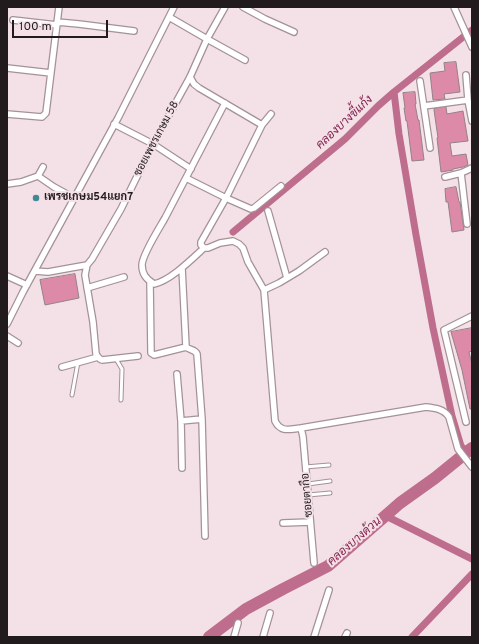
<!DOCTYPE html>
<meta charset="utf-8">
<style>
body{margin:0}
#map{position:relative;width:479px;height:644px;overflow:hidden;background:#f4e1e7;font-family:Overpass,sans-serif}
canvas{display:block}
.frame{position:absolute;inset:0;border:8px solid #221b1d;pointer-events:none}
.scale{position:absolute;left:12px;top:20px;width:96px;height:18px;box-sizing:border-box;border:2px solid #221b1d;border-top:0;padding-left:5px;font-size:12px;line-height:14px;white-space:nowrap;color:#221b1d;-webkit-text-stroke:3px #f4e1e7;paint-order:stroke}
</style>
<div id="map">
<canvas width="479" height="644"></canvas>
<div class="frame"></div>
<div class="scale">100 m</div>
</div>
<script>
const context = document.querySelector('canvas').getContext('2d');
context.lineJoin = 'round';
function strokePath(path, color, width, dash) { context.strokeStyle = color; context.lineWidth = width; context.lineCap = dash ? 'butt' : 'round'; context.setLineDash(dash || []); context.stroke(path); }
function fill(path, color) { context.fillStyle = color; context.fill(path, 'evenodd'); }
function drawText(font, color, halo, rows, align = 'center') {
  context.font = font + ' Overpass,Sarabun,sans-serif'; context.lineWidth = 4; context.setLineDash([]); context.textBaseline = 'middle'; context.strokeStyle = halo; context.fillStyle = color; for (const [text, x, y, turn = 0] of rows) {
    context.save(); context.translate(x, y); context.rotate((+turn || 0) * Math.PI / 180); context.textAlign = isNaN(turn) ? turn : align; if (halo) context.strokeText(text, 0, 0); context.fillText(text, 0, 0); context.restore();
  }
}
strokePath(new Path2D(`
 M394,92l5,42 17,101 17,93 19,88 9,30 6,6
 M233,232l112,-93 33,-33 16,-14 78,-62
 M386,516l86,43
 M412,637l60,-63`), '#be6e8c', 7);
strokePath(new Path2D(`
 M209,637l37,-28 37,-20 45,-23 72,-63 35,-25 37,-30`), '#be6e8c', 12);
const building = new Path2D(`
 M456,62l4,30 -16,2 1,5 -12,1 -3,-27 15,-2 -1,-8z
 M415,92l1,12h-1l3,16h1l5,40 -12,1 -5,-40h-1l-2,-13h1l-2,-15z
 M446,107l1,7 16,-3 5,30 -18,2 2,13 14,-2 2,11 -5,2 -10,2v1l-12,2 -4,-34h1l-4,-28v-1z
 M456,187l3,15h1l4,28 -12,2 -4,-30h-2l-1,-13z
 M75,274l4,24 -34,7 -5,-25z
 M472,328v23l-3,1 3,12v45h-2l-8,-39 -11,-38z`);
fill(building, '#dc8aa8');
strokePath(building, '#938187', 1);
const lane = new Path2D(`
 M116,359l6,10 -1,31
 M72,395l6,-33
 M305,467l24,-2
 M308,484l22,-3
 M308,495l22,-2`);
const street = new Path2D(`
 M243,7l22,12 29,13
 M454,7l18,40
 M169,17l38,22 38,21
 M13,20l44,5
 M57,22l22,2 55,7
 M7,68l44,5
 M190,77l4,7 5,4 63,37
 M420,81l10,67
 M468,100l4,21
 M225,103c-20,38 -40,76 -60,115 -5,9 -23,37 -23,47 0,9 4,14 12,19 16,-3 38,-25 50,-36h4l12,-5 13,-2 6,3 4,4 5,14 16,28 11,131c6,12 15,8 26,7l125,-21c9,1 18,2 23,10l9,32 14,18
 M424,106l44,-6 -2,-25
 M7,114l35,3 4,-4 13,-106
 M114,124l39,20 38,25
 M461,173l6,51
 M38,176l5,-9
 M445,177l16,-4 11,-5
 M186,178l40,20 25,11 3,-1 27,-22
 M7,184l14,-2 17,-6 16,11 20,11
 M268,211l19,67
 M204,248l-3,-3v-3l25,-44 36,-73 9,-11
 M182,268l4,79
 M35,271l13,1 39,-7
 M7,276l20,9
 M150,281l1,72 3,2 32,-8c3,3 9,2 11,7l5,65 3,117
 M87,288l37,-11
 M264,290l15,-7 20,-12 26,-19
 M7,324l16,-32 95,-174 56,-111
 M7,336l11,7
 M98,357l-2,-3 -3,-32 -8,-47 2,-10 5,-6 29,-50 32,-65 37,-67 17,-38 18,-32
 M62,367l36,-10 2,2 2,1 36,-4
 M177,374l4,47
 M466,422l-22,-92 28,-14
 M301,428l2,9 11,126
 M182,468l-1,-47 21,-2
 M283,523l27,-1
 M234,637l4,-14
 M263,637l7,-24
 M314,637l15,-47
 M345,637l2,-4`);
strokePath(lane, '#a49297', 5);
strokePath(street, '#a49297', 8);
strokePath(lane, '#fff', 3);
strokePath(street, '#fff', 5.5);
for (const [x, y, r, color] of [
 [36,198,4,"#428892"]
]) { const dot = new Path2D(); dot.arc(x, y, r, 0, 2 * Math.PI); context.fillStyle = color; context.fill(dot); strokePath(dot, '#f4e1e7', 1.5); }
drawText('11px', '#221b1d', '#f4e1e7', [
 ["ซอยเพชรเกษม 58",157,139,-62],
 ["ซอยตากือ",308,495,-95]
]);
drawText('bold 11px', '#221b1d', '#f4e1e7', [
 ["เพรชเกษม54แยก7",44,198]
], 'left');
drawText('italic 12px', '#852550', '#f4e1e7', [
 ["คลองบางขี้แก้ง",345,123,-43],
 ["คลองบางด้วน",355,542,-41]
]);
</script>
